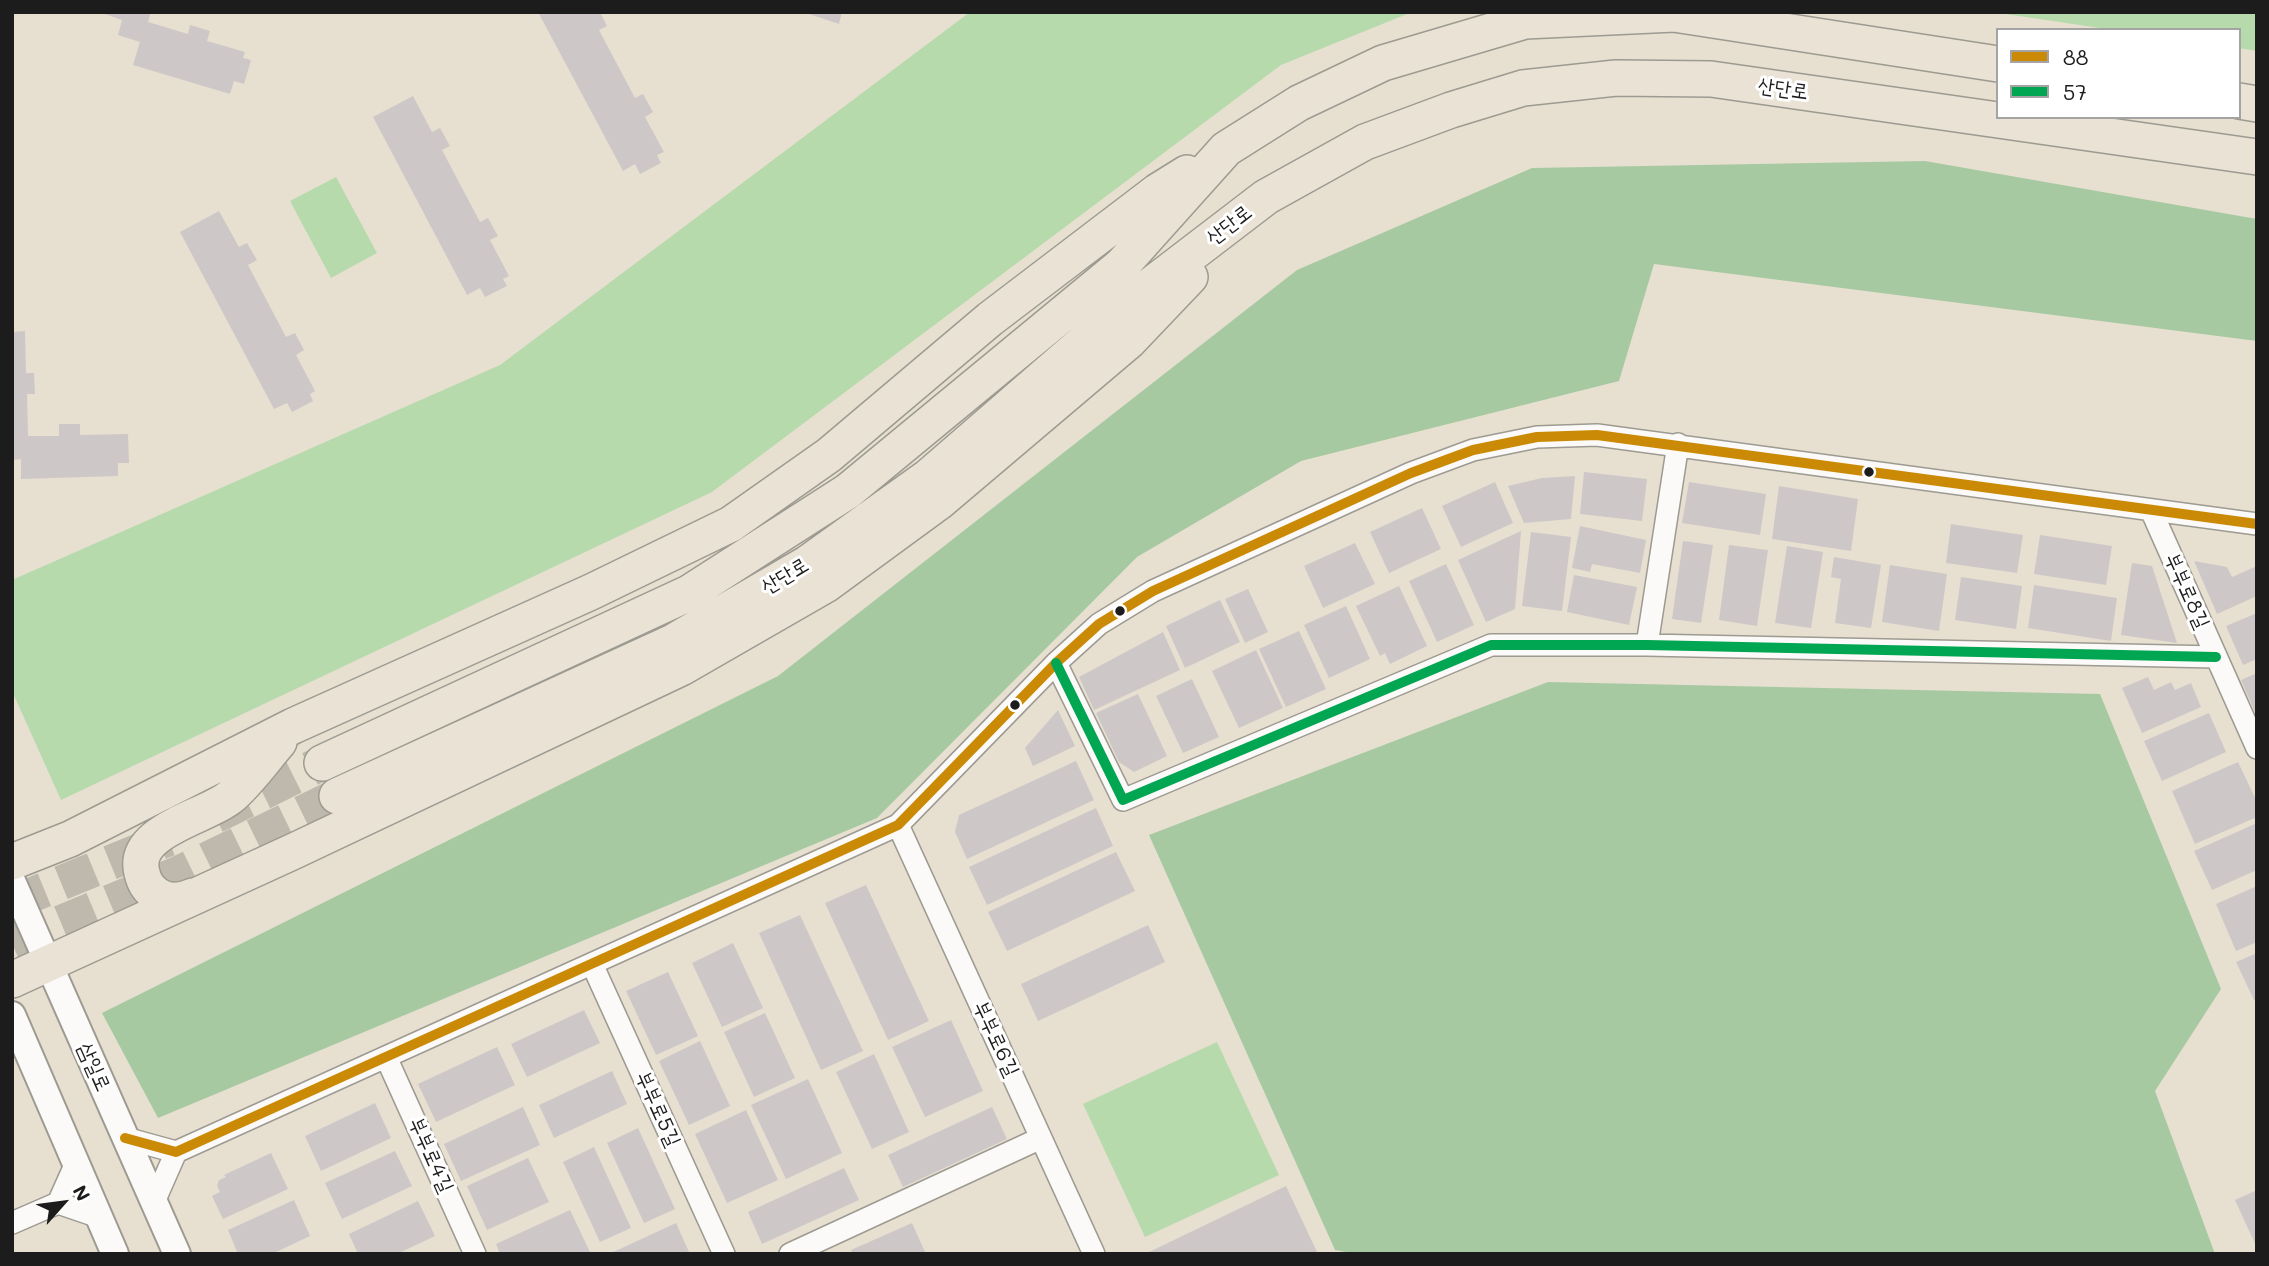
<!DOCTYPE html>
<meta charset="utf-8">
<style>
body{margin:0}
#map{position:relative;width:2269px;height:1266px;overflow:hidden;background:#e7e0d0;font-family:Mali,sans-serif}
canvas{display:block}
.frame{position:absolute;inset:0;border:14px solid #1c1c1c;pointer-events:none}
.legend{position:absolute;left:1996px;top:28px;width:245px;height:91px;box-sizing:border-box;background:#fff;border:2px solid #a4a4a4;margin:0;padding:9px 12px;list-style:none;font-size:21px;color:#1c1c1c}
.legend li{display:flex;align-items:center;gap:14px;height:35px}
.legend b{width:35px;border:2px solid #a4a4a4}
.north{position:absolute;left:28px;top:1168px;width:70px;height:70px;-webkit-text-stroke:5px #fff;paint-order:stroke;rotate:62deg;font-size:19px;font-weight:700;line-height:28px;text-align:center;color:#1c1c1c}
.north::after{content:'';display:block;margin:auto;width:24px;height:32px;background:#1c1c1c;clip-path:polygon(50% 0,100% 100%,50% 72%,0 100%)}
</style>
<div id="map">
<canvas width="2269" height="1266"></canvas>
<div class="frame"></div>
<ul class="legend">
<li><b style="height:9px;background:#cb8a06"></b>88</li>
<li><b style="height:9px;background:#00a651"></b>57</li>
</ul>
<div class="north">N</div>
</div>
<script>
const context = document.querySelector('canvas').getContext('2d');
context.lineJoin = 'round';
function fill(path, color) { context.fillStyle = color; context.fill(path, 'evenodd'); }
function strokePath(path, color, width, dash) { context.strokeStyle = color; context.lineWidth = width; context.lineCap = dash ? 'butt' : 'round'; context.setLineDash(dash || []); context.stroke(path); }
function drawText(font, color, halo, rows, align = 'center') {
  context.font = font + ' Mali,"Poor Story",sans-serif'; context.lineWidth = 6; context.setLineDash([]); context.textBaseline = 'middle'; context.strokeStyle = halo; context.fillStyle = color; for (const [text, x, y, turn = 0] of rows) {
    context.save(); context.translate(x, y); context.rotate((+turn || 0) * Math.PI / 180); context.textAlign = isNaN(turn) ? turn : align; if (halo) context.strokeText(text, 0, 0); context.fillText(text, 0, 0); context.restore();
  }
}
fill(new Path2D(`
 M970,12h442l-131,53 -569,427 -651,308 -49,-109v-111l488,-215z
 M1992,12h265v39l-18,-3v-18h-126z
 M336,177l41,76 -46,25 -41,-77z
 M1217,1042l62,133 -134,62 -62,-133z`), '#b7daad');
fill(new Path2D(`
 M1925,161l332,58v122l-603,-77 -35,117 -318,80 -164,96 -260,261 -719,300 -56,-105 676,-337 519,-406 235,-102z
 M1548,682l552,12 121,295 -66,102 60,163h-858l-22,-4 -186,-415z`), '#a7c9a1');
fill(new Path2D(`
 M99,12h52l-3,10 40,12 2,-9 20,6 -3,10 38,11 -2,6 8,2 -7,24 -10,-3 -4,13 -97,-29 7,-23 -22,-7 4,-15z
 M538,12h62l7,14 -8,4 36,68 8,-4 10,18 -8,5 19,35 -7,3 4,8 -21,11 -5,-10 -12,7z
 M803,12h39l-3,12z
 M413,96l19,36 8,-4 10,18 -8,4 38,72 8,-4 10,18 -8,4 19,36 -6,3 4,7 -22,11 -5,-9 -13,7 -94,-178z
 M219,211l20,36 8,-4 10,17 -9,5 38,72 9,-4 9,17 -8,5 19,36 -5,3 3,7 -21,11 -5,-9 -13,6 -94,-177z
 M25,331l1,42h8l1,21h-8l1,42h31v-12h21v11l48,-1 1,29h-11v13l-97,3v-20l-9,1v-128z
 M1584,472l63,7 -5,42 -62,-7z
 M1575,476l-4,43 -47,4 -16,-37 34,-8z
 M1495,482l18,41 -52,24 -19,-41z
 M1689,482l77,12 -6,41 -78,-12z
 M1779,486l79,13 -7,52 -79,-12z
 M1422,508l19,41 -52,24 -19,-41z
 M1951,524l72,11 -6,38 -71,-10z
 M1580,526l66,14 -6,33 -48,-9 -2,8 -18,-4z
 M1521,531l-6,78 -29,13 -28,-62z
 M1531,532l40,5 -9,74 -40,-5z
 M2040,535l72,11 -6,39 -72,-11z
 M1683,541l30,4 -12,78 -29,-4z
 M1355,543l20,41 -52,24 -19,-42z
 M1729,545l39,5 -11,76 -38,-6z
 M1787,546l36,6 -12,76 -36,-5z
 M1834,557l47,8 -10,63 -36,-5 6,-44 -10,-2z
 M2194,561l33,6 5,10 25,-11v30l-40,18z
 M2132,563l20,3 25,77 -56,-8z
 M1446,564l28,61 -37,17 -28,-61z
 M1890,565l57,9 -8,57 -57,-9z
 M1574,575l63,12 -8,38 -62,-13z
 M1961,577l61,9 -6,43 -61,-9z
 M2034,585l83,13 -6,43 -83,-13z
 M1399,586l28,60 -37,18 -5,-11 -5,3 -24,-50z
 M1248,589l20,43 -23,11 -20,-44z
 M1220,600l20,42 -55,26 -19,-42z
 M1346,606l24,53 -41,19 -25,-53z
 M2257,613v46l-14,6 -17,-39z
 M1299,631l27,58 -40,18 -27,-58z
 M1163,632l17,38 -86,40 -15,-33z
 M1256,650l27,58 -44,20 -27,-57z
 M2257,673v44l-16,-37z
 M2148,677l6,13 17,-8 4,8 16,-7 10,24 -59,26 -20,-45z
 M1192,679l27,58 -36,16 -27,-57z
 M1138,694l29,62 -33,16 -15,-10 -23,-49z
 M1058,710l17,36 -42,20 -8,-18z
 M2209,713l17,39 -64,29 -18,-40z
 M1076,761l18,39 -127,59 -12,-27 4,-17z
 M2238,762l19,40v15l-62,27 -23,-53z
 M1096,808l17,38 -126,59 -18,-38z
 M2257,823v47l-45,20 -18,-39z
 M1116,852l19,39 -128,60 -19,-39z
 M866,885l63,136 -41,19 -63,-137z
 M2257,886v56l-21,9 -20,-47z
 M800,915l63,136 -42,19 -62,-137z
 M1148,925l17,37 -127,59 -17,-37z
 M733,943l30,65 -41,19 -30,-64z
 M2257,953v46l-3,1 -18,-38z
 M668,972l30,64 -42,19 -30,-64z
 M584,1010l16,33 -73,34 -16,-33z
 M765,1013l30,65 -41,19 -30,-65z
 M951,1020l32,71 -58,26 -33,-70z
 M700,1041l30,65 -41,19 -30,-64z
 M497,1047l18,38 -79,37 -18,-38z
 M874,1054l35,78 -37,17 -36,-77z
 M612,1071l15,33 -73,34 -15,-33z
 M808,1079l34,74 -56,26 -35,-74z
 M375,1103l16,35 -70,33 -16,-35z
 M523,1107l17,38 -79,36 -17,-37z
 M992,1107l15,32 -104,48 -15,-32z
 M746,1110l32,70 -51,23 -32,-69z
 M638,1128l37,81 -31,14 -37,-80z
 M594,1147l37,81 -31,14 -37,-80z
 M395,1151l17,35 -70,33 -17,-36z
 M271,1153l17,36 -65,30 -11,-23 8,-4 -3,-6 2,-6 7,-3 -2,-2z
 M528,1158l21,44 -62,28 -20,-44z
 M844,1168l15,32 -97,44 -14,-32z
 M1286,1186l32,68h-173z
 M2257,1190v58l-22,-48z
 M294,1200l16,36 -38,18h-34l-10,-24z
 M418,1201l17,35 -38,18h-39l-9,-20z
 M570,1210l20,42 -90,2 -4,-10z
 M676,1223l14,31h-81z
 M912,1223l14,31h-73l-2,-4z`), '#cdc7c8');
strokePath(new Path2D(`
 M215,816l107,-53
 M12,903l156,-64
 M12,943l165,-69 160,-78`), '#beb9ac', 35, [35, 18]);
const minor = new Path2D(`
 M2151,510l106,238
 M1647,645l31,-201
 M1056,663l67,137 368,-155h156l569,12
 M898,825l196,429
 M592,964l132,290
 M386,1057l89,197
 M125,1138l51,14 722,-327 158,-162 43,-39 54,-33 258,-118 62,-23 64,-13 60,-2 660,89
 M154,1202l22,-50
 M58,1203l18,-40
 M12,1223l46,-20 41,14
 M790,1254l251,-116`);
const tertiary = new Path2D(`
 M12,881l165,373
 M12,1015l103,239`);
const primary = new Path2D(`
 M2239,101l18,3
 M322,763l367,-170 159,-102 274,-226 104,-116 73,-46 84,-40 142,-42 149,-7 324,50
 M337,796l334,-153 137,-80 120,-86 210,-182 128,-98 99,-55 86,-32 72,-22 93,-10 95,1 546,78
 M12,862l58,-23 223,-113 298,-134 140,-68 98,-69 161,-136 168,-128 29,-18
 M193,896c-12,5 -25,7 -36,-1 -8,-5 -13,-13 -15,-22 -11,-42 61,-55 87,-75 16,-12 36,-40 50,-56
 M12,980l280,-128 389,-184 146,-84 112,-82 190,-161 61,-64`);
strokePath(minor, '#9d9a91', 24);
strokePath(tertiary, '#9d9a91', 30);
strokePath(primary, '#9d9a91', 38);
strokePath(minor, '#fbfaf8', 21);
strokePath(tertiary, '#fbfaf8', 26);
strokePath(primary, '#e9e2d5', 35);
strokePath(new Path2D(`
 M125,1138l51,14 722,-327 158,-162 43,-39 54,-33 258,-118 62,-23 64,-13 60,-2 660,89`), '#cb8a06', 10);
strokePath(new Path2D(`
 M1056,663l67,137 368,-155h156l569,12`), '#00a651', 10);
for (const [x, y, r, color] of [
 [1869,472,6,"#1c1c1c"],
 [1120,611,6,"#1c1c1c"],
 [1015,705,6,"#1c1c1c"]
]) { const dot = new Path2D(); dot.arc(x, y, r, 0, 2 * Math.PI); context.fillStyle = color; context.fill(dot); strokePath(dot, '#fff', 2.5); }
drawText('21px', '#1c1c1c', '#fff', [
 ["산단로",1783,89,8],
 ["산단로",1229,225,-38],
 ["산단로",785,576,-31],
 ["부부로8길",2187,591,66],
 ["부부로6길",996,1039,65],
 ["삼일로",94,1067,66],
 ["부부로5길",658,1109,66],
 ["부부로4길",431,1155,66]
]);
</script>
